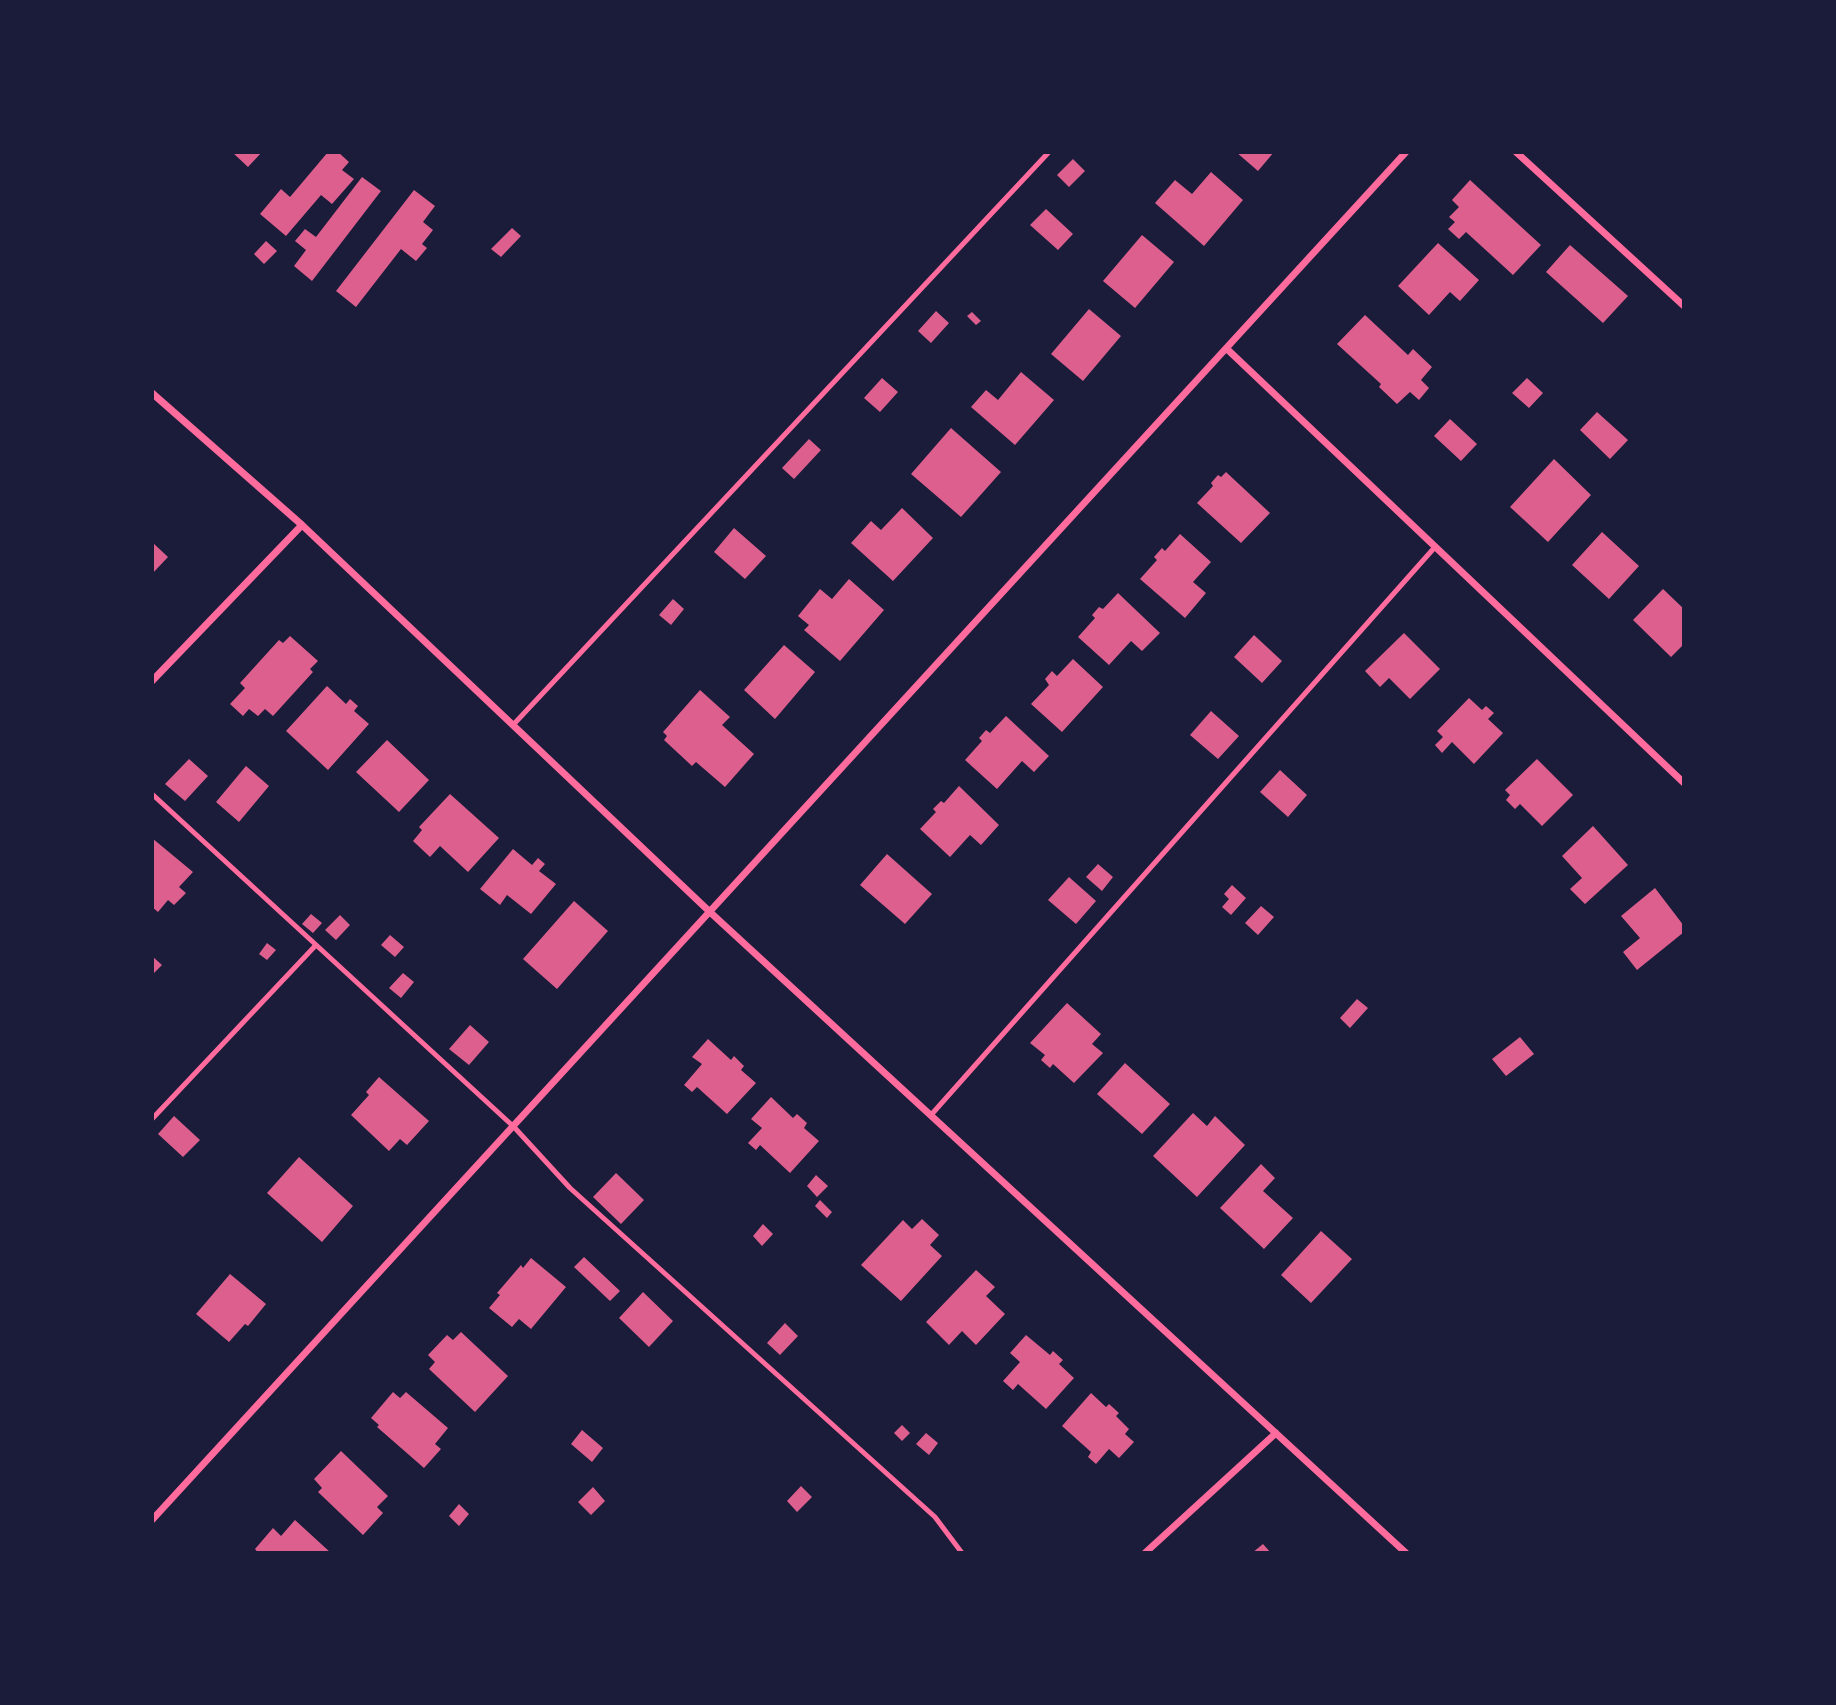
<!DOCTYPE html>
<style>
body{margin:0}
#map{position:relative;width:1836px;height:1705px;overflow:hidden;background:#1b1b3a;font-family:Inter,sans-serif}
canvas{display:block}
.frame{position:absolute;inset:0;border:154px solid #1b1b3a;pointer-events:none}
</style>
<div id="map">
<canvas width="1836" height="1705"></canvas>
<div class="frame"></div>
</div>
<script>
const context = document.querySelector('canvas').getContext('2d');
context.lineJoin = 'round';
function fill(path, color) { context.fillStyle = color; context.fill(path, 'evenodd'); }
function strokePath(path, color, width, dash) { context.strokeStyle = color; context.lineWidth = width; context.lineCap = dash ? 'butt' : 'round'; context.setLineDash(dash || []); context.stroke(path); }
fill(new Path2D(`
 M232,152h30l-14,15z
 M328,152h10l11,10 -7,8 12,9 -22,25 -11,-9 -35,41 -26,-22 21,-25 9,8z
 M1236,152h38l-16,19z
 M1073,159l12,12 -16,16 -12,-12z
 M1211,172l32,28 -39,46 -49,-43 20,-23 17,14z
 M362,177l19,14 -69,90 -18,-15 12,-16 -11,-9 10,-12 11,8z
 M1470,180l71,65 -28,30 -47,-43 -7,7 -11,-10 7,-7 -6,-5 10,-10 -7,-7z
 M414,190l21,16 -12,16 10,8 -11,14 5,4 -11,13 -15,-12 -45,58 -20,-16z
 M1046,209l27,25 -15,16 -28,-25z
 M512,228l9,8 -20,21 -10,-8z
 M1142,235l32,27 -39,46 -32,-27z
 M266,241l11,10 -13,13 -10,-10z
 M1438,243l41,37 -19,21 -10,-9 -21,23 -31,-29z
 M1570,245l58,51 -25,27 -57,-51z
 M1089,309l32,27 -38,45 -32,-27z
 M936,311l13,12 -18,20 -13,-12z
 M972,312l9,9 -5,4 -9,-9z
 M1365,315l43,40 5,-6 19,18 -11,13 8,8 -10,12 -9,-8 -13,12 -18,-17 2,-3 -44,-40z
 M1021,372l33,28 -39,45 -44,-38 15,-17 12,10z
 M882,378l16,14 -18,20 -16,-14z
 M1527,378l16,15 -14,15 -17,-15z
 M1597,412l31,28 -18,19 -30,-29z
 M1450,419l27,25 -16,17 -27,-25z
 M951,428l50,44 -40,45 -50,-43z
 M809,439l12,11 -27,29 -12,-11z
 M1554,459l37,36 -43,47 -38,-35z
 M1226,472l44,41 -29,30 -44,-40 16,-17 -2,-3 7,-8 3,2z
 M902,508l31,30 -40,43 -42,-38 20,-22 10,9z
 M734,528l32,28 -21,23 -31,-27z
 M1602,532l37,34 -30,33 -37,-34z
 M1180,534l31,28 -18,20 13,11 -21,25 -45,-39 17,-19 -3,-3 8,-9 3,3z
 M152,542l16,15 -16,17z
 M849,579l35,31 -44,51 -36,-31 5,-5 -11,-9 22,-27 12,10z
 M1663,589l21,20v35l-13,13 -38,-37z
 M1118,593l42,40 -18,18 -11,-10 -22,24 -31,-28 17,-19 -3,-3 7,-8 4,2z
 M673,599l11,10 -13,16 -12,-10z
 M1404,633l36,36 -30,30 -21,-21 -9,9 -15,-16z
 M1254,635l28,26 -20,22 -28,-26z
 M290,636l28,25 -8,8 3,3 -40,44 -8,-7 -7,7 -9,-7 -6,7 -13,-12 15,-16 -5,-5 39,-43 4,3z
 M784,645l31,27 -40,47 -31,-29z
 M1073,659l30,28 -41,45 -31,-28 18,-19 -4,-6 7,-8 5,5z
 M327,686l19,18 4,-5 8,7 -4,5 15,13 -41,46 -42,-39z
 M700,690l30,27 -8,8 32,29 -29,33 -29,-25 -4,4 -28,-26 3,-4 -4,-4z
 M1469,698l13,12 4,-4 8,7 -6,6 15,14 -29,31 -22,-22 -10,11 -7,-8 8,-8 -6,-6z
 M1211,711l28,25 -21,23 -28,-24z
 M1006,716l43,40 -15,16 -12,-11 -25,28 -32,-29 17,-19 -3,-3 7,-8 4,3z
 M387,740l42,40 -30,32 -43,-40z
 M189,759l19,17 -23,25 -20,-17z
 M1537,759l36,36 -31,31 -22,-22 -5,5 -9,-9 4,-5 -5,-5z
 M246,766l23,20 -30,36 -23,-20z
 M1280,770l27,25 -19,22 -28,-25z
 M959,786l40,39 -18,20 -11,-10 -20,22 -30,-28 16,-17 -3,-3 8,-8 3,2z
 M450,794l49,44 -31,34 -28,-26 -10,11 -17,-16 9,-11 -3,-3z
 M1593,826l35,39 -43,39 -15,-15 12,-11 -20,-22z
 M152,838l41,34 -14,15 7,6 -12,12 -6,-5 -10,12 -6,-5z
 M513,849l19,16 6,-7 7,6 -6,7 17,13 -25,30 -24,-19 -7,10 -20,-16z
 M887,854l45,40 -27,30 -45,-39z
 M1098,864l15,13 -11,14 -16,-14z
 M1069,877l27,24 -20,23 -28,-24z
 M1232,885l14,13 -15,17 -9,-8 7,-8 -5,-5z
 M1655,888l29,38v6l-47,38 -14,-18 17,-14 -19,-22z
 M574,901l34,30 -51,58 -34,-30z
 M1261,906l13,11 -16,18 -13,-12z
 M311,914l11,9 -9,10 -11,-9z
 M340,915l10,10 -14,15 -11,-10z
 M390,935l14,12 -9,10 -14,-12z
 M267,943l9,7 -9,10 -8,-6z
 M152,956l10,9 -10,10z
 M403,973l11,9 -13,16 -12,-10z
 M1357,999l11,9 -18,20 -10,-10z
 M1067,1003l34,31 -9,10 11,9 -29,30 -21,-19 -3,4 -9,-8 4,-5 -15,-12z
 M470,1025l19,17 -20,23 -20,-16z
 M1520,1037l14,17 -28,22 -14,-17z
 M708,1039l23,21 3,-4 10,10 -3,4 15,13 -29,31 -30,-27 -5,5 -8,-7 18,-21 -10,-7z
 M1125,1063l45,41 -28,30 -45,-40z
 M379,1077l50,44 -22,24 -7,-6 -11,12 -38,-36 18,-20 -3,-3z
 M771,1097l22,21 4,-4 10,9 -3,5 15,13 -29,32 -30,-28 -4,5 -8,-7 14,-15 -11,-9z
 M1193,1113l14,13 8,-10 30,29 -48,52 -44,-41z
 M174,1116l26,24 -17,17 -25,-23z
 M299,1157l54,49 -31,36 -55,-49z
 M1261,1164l14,14 -12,13 30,27 -29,31 -44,-41z
 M616,1173l28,27 -23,24 -28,-27z
 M816,1175l12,11 -11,11 -10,-11z
 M820,1200l12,12 -5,6 -12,-12z
 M922,1219l17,16 -9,10 12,11 -41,45 -40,-36 42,-45 9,9z
 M763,1224l10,10 -11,12 -9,-10z
 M1321,1231l31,28 -41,44 -30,-28z
 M584,1257l36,34 -10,10 -36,-34z
 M531,1258l35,29 -35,42 -12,-10 -7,8 -23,-19 11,-13 -3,-2 24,-28 2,3z
 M976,1270l19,17 -9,9 19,18 -29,31 -14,-14 -13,14 -23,-23z
 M230,1274l36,30 -18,22 -3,-2 -16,18 -33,-28z
 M643,1292l30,29 -24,26 -30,-29z
 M785,1323l13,13 -18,19 -13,-12z
 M461,1332l47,44 -33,36 -46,-43 6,-7 -7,-7 19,-20 6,5z
 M1026,1335l24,20 3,-4 10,9 -4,4 15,14 -28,31 -28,-25 -5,6 -10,-9 17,-19 -10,-9z
 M393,1392l7,6 6,-6 42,36 -13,16 6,5 -17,19 -47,-41 2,-2 -8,-7z
 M1091,1393l15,14 3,-3 10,9 -3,3 13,13 -4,5 9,8 -15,16 -10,-9 -13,15 -8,-7 3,-5 -29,-26z
 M902,1425l8,8 -8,8 -8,-8z
 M582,1430l21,18 -11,14 -21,-18z
 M926,1433l12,10 -9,12 -13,-11z
 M341,1451l47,45 -11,11 6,6 -20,22 -45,-43 4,-4 -8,-9z
 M801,1486l11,11 -15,15 -10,-11z
 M593,1487l12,14 -14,14 -13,-13z
 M459,1504l10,10 -10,12 -10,-10z
 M295,1520l36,33h-73l-3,-4 18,-21 8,8z
 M1263,1544l8,9h-19z`), '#dd5f8e');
strokePath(new Path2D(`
 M513,725l536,-573
 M152,794l362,333 56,61 365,329 27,36
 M931,1115l504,-568
 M152,1119l164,-174`), '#ff6b9d', 5);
strokePath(new Path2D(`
 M1516,152l168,154
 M1227,349l457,434
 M152,393l150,132 409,388 695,640
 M152,681l150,-156
 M152,1520l1254,-1368
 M1145,1553l131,-120`), '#ff6b9d', 7);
</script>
